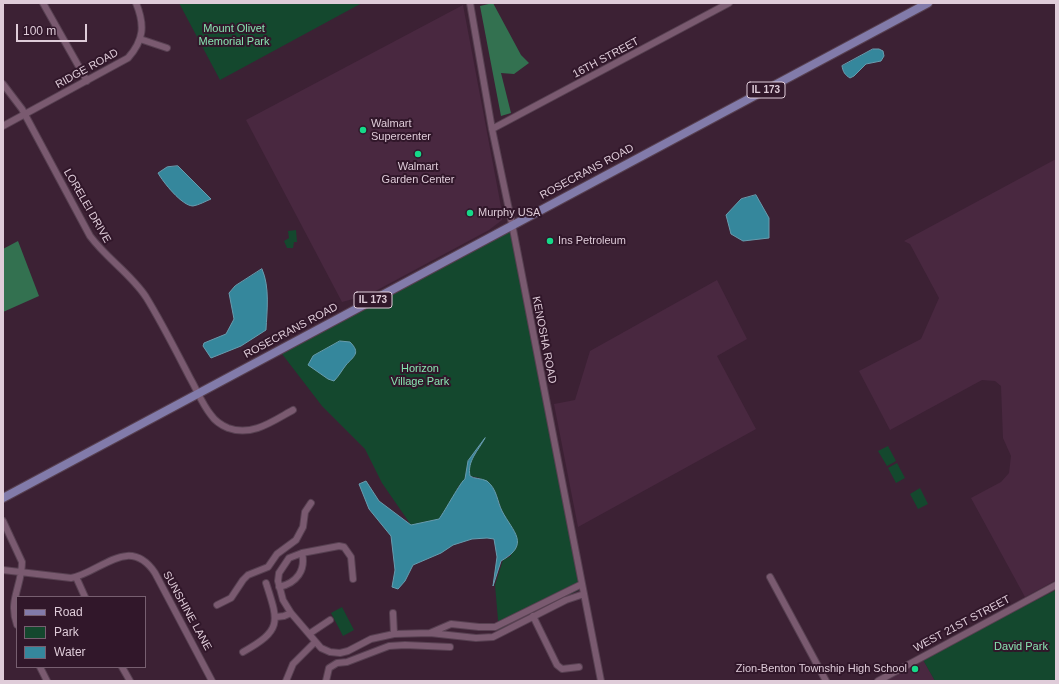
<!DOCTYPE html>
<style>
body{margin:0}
#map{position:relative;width:1059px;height:684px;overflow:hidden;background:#3c2134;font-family:Arial,sans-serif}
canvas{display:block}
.frame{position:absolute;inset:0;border:4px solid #dfccd9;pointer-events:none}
.legend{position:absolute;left:16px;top:596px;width:130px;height:72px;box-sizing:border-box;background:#31172a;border:1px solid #775f70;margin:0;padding:5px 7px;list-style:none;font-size:12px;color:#dfccd9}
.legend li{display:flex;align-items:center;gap:8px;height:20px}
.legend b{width:20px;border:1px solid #775f70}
.scale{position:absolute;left:16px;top:24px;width:71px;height:18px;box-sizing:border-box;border:2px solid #dfccd9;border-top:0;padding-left:5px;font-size:12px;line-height:14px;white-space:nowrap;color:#dfccd9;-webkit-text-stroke:3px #31172a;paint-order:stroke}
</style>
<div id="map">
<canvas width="1059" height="684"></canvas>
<div class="frame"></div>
<ul class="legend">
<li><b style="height:5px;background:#827baa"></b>Road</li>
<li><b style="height:11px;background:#14482e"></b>Park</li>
<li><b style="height:11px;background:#35879c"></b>Water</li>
</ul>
<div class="scale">100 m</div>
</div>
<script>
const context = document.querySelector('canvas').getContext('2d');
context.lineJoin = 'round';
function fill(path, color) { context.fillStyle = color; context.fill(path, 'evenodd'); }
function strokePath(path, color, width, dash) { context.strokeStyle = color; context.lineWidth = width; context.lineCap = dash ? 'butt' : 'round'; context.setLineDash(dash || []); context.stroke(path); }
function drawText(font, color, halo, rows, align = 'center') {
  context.font = font + ' Arial,sans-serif'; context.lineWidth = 4; context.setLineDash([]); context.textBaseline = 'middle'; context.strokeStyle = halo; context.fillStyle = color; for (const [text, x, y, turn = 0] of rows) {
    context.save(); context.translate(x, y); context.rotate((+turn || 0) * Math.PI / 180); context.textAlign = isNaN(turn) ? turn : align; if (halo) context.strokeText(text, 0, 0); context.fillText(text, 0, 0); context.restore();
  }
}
fill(new Path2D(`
 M463,5l39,207v8l-13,10 -121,65 -26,7 -96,-182z
 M1056,159v421l-31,17 -54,-99 30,-16 8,-9 2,-17 -8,-18 -2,-52 -6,-5 -13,-1 -92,50 -31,-59 62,-32 18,-41 -29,-54 -6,-3z
 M717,280l30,59 -30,17 39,73 -178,98 -24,-123 21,-4 15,-49z
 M922,658l13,23h-55z`), '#492840');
fill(new Path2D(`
 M179,3h183l-142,77z
 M512,224l71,364 -84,43 -4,-46 8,-25 8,-4 -9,-45 -6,-17 -16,-16 -10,-2c-3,-15 7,-23 13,-35l-15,20 -3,18 -7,8 -3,8 -16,24 -28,6 -29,-42 -17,-34 -43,-43 -43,-56z
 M296,230l1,12h-3l-1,6h-6l-3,-7 5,-3 -1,-7z
 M888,446l8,15 -9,5 -9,-15z
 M897,463l8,15 -9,5 -8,-15z
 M920,488l8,16 -10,5 -8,-15z
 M1056,590v91h-121l-13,-23z
 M342,607l12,23 -11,6 -12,-23z`), '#14482e');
fill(new Path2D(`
 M493,3l28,52 8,8 -15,11 -13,-1 10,40 -10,3 -21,-110z
 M18,241l21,55 -36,16v-63z`), '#337150');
const water = new Path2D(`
 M873,49h6l4,2 1,5 -3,5 -15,3 -12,12 -4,2c-5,-3 -7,-6 -8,-12z
 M178,166l33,33c-5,2 -12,6 -18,7 -11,0 -30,-24 -35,-33l9,-6z
 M756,195l13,23v20l-26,3 -12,-7 -5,-19 15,-16z
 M262,269c8,18 5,42 4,61l-25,16 -30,12 -8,-12 1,-3 22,-9 8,-15 -5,-26 6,-7z
 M340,341l10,1c11,11 4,14 -4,23 -4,5 -7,11 -12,16l-6,-2 -20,-14 5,-9z
 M485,438c-7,13 -18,23 -15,38 4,3 11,2 17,5 10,8 10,20 15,30 11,21 29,33 -1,50l-8,25 4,-29 -3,-18 -7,-1 -15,1 -19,6 -12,8 -28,12 -8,16 -7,8 -6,-2 3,-17 -4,-34 -22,-27 -10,-25 7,-3 13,20 32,24 28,-6c6,-8 22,-38 26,-40l3,-18z`);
fill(water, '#35879c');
strokePath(water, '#689cae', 1);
const minor = new Path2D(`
 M43,3l44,78
 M470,3l22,126 20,95 89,457
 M140,39l27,9
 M3,84l19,25 68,127c17,23 41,38 56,61 16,26 30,54 44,81 7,12 12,26 21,37 4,6 10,10 17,13 24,9 45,-7 65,-18
 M3,126l125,-68c16,-18 17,-33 8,-55
 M492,129l237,-126
 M3,521l19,41c0,24 -14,38 -5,63
 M3,570l68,8c29,-5 58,-44 84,-5l57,108
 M76,577l9,20
 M770,577l56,104
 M353,579l-2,-22 -7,-10 -5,-1 -37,7 -13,5 -10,15 -1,8 5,19 8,13 30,35 9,4 10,1 8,-2 23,-12 23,-5 36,-1 46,5 17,-1 73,-37 18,-6
 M279,587c18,-4 27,-17 23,-34
 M217,605l14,-7 12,-18 5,-5 20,-8 9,-13 19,-14 7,-13 2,-15 6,-9
 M393,613l1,21
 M533,616l24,49 5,4 17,-2
 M276,617l8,-1 7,-3
 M430,633l21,-9 28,3h16l87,-43
 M309,634l21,-14
 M243,652c39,-22 36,-29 23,-69
 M40,667l7,14
 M122,667l8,14
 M286,681l7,-17 22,-22
 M326,681l3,-13 8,-5 10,-1 42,-16 16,-1 45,2
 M878,681l178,-96`);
const major = new Path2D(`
 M3,498l925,-495`);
strokePath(minor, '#574051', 8);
strokePath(major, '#574051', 10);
strokePath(minor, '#7a5a70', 6);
strokePath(major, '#827baa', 8);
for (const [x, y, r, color] of [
 [363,130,4,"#15d989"],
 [418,154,4,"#15d989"],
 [470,213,4,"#15d989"],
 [550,241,4,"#15d989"],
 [915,669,4,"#15d989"]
]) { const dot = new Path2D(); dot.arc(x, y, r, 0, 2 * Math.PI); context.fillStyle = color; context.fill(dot); strokePath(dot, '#31172a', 1.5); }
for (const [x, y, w] of [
 [766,90,38],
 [373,300,38]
]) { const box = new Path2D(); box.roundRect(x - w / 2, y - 8, w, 16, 3); context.fillStyle = '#31172a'; context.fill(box); strokePath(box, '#dfccd9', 1); }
drawText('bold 10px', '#dfccd9', null, [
 ["IL 173",766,90],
 ["IL 173",373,300]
]);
drawText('11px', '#88e3b0', '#31172a', [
 ["Mount Olivet",234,29],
 ["Memorial Park",234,42],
 ["Horizon",420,369],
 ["Village Park",420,382],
 ["David Park",1021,647]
]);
drawText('11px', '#dfccd9', '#31172a', [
 ["16TH STREET",606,58,-28],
 ["RIDGE ROAD",87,69,-29],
 ["ROSECRANS ROAD",587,172,-28],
 ["LORELEI DRIVE",87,206,60],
 ["ROSECRANS ROAD",291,331,-28],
 ["KENOSHA ROAD",544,340,79],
 ["SUNSHINE LANE",187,611,61],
 ["WEST 21ST STREET",962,624,-28]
]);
drawText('11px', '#dfccd9', '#31172a', [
 ["Walmart",371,124],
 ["Supercenter",371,137],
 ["Walmart",418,167,"center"],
 ["Garden Center",418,180,"center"],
 ["Murphy USA",478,213],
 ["Ins Petroleum",558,241],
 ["Zion-Benton Township High School",907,669,"right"]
], 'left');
</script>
